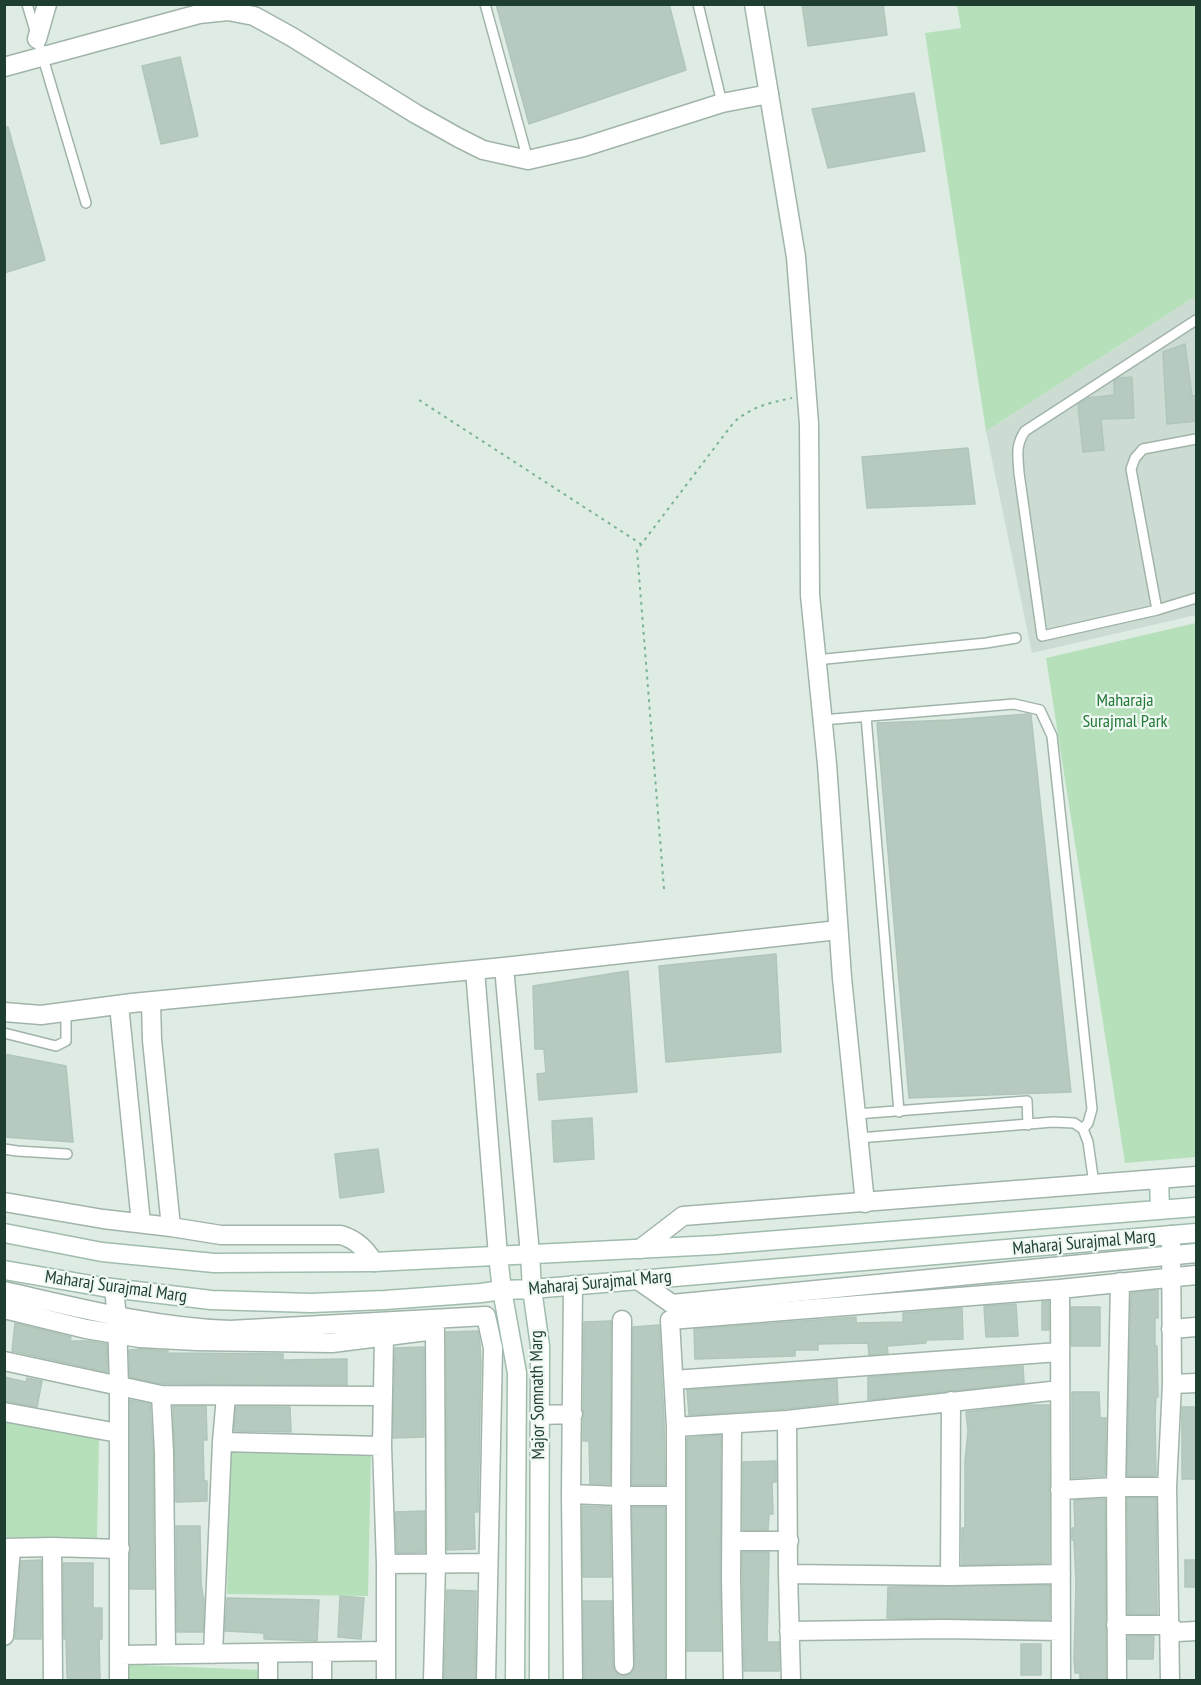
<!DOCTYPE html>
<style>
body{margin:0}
#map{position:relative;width:1201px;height:1685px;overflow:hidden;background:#dfece4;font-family:"PT Sans Narrow",sans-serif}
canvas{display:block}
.frame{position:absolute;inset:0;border:6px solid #1e3e30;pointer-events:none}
</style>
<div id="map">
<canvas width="1201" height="1685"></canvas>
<div class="frame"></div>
</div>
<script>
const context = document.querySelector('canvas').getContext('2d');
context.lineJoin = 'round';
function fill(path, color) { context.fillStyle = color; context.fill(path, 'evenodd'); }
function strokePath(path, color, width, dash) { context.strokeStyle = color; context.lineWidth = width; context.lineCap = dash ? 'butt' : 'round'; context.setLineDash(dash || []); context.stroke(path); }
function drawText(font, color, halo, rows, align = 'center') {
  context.font = font + ' "PT Sans Narrow",sans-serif'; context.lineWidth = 4.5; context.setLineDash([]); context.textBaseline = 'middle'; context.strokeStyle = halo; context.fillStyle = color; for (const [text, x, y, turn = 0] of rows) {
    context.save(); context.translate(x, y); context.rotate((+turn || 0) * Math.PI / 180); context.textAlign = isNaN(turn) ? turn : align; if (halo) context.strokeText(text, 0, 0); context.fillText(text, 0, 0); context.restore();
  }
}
fill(new Path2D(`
 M1196,296v319l-164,38 -46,-222z`), '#cddcd3');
fill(new Path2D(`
 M957,5h239v291l-210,135 -61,-398 36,-5z
 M1196,623v534l-71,6 -79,-505z
 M5,1422l94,17 -2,102 -92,-4z
 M230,1451l141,3 -3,142 -141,-2z
 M116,1664l143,6v10h-143z`), '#b5e0ba');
const building = new Path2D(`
 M496,4h173l17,66 -157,54z
 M802,4h81l4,31 -79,11z
 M180,57l18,79 -37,8 -19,-78z
 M914,93l11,58 -97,17 -16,-59z
 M4,127h4l37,133 -41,13z
 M1185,344l7,52 5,-1v26l-30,3 -4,-72z
 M1132,377l2,41 -33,1 3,31 -21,2 -5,-47 10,-7 26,-3v-14l5,-3z
 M968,448l7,56 -108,4 -5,-51z
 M1028,714l3,1 40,377 -162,6 -32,-375 73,-3z
 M776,954l5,98 -115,10 -7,-96z
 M628,971l9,121 -98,8 -2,-26 9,-1 -2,-24h-9l-2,-63z
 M4,1054l62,12 7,76 -69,-5z
 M592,1118l2,41 -40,3 -2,-41z
 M378,1149l6,43 -44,6 -5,-44z
 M1158,1290v28h-3v28h2l1,51h-2l-1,18 1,61h-29l4,-183z
 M1049,1301v29h-7v-28z
 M1016,1304l2,32 -32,1 -2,-31z
 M1071,1307h29v39h-29z
 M962,1308l1,31 -37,1v3l-39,3 1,7 -19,2 -1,-12 -50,1v6h-23v6l-100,3 -1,-30 162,-12v6l47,-1v-9z
 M611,1321l-1,163h-20l-1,-43h-6l1,-119z
 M15,1323l56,14 -1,4h20l17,3v28l-95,-21z
 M659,1325l5,94 1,66h-33l1,-158z
 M478,1331l2,12 1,20 -3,149h-4l1,37 -28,1 -1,-218z
 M424,1347v90l-31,1 2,-90z
 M141,1349l27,2v2l115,1v6l64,-1v26l-185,-1 -32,-7 -1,-27z
 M1023,1366l1,17 -156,17v-23z
 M4,1377l22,5 1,-4 15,3 -5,26 -33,-6z
 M837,1379l1,24 -52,6 -97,6 -2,-25z
 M1072,1392h27l1,26h6l-1,58 -33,2z
 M130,1400l20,4 3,48 1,137h-24z
 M1024,1405h25v158l-87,2v-37h3v-67l3,-30 -2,-19z
 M173,1406h33l1,34h-4l1,41h3v20l-31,1z
 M236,1407h54l1,25 -57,-1z
 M1182,1407h15v72h-15z
 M721,1435l-1,144 1,72h-34v-213z
 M776,1461v21h-4l1,32h-4l-1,16h-25v-68z
 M1127,1498h29l1,116h-29z
 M1105,1499l1,181h-26v-7h-5l-1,-14 2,-76 -2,-43h-2v-12h3l-1,-28z
 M582,1506l28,1 1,70h-28z
 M632,1507h33v173h-81l-1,-79h29l1,64 1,5 4,4 7,2 5,-2 4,-4 1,-5z
 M425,1511v41l-28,1 -2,-41z
 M176,1526h24l1,56 2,15 1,1 -1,34h-26z
 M742,1552h27l-2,90h12v29h-35z
 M41,1560v79h-26l6,-78z
 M1185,1560h12v27h-12z
 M63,1563h30v45h9v31h-3l1,41h-31l-2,-3 -1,-38h-2z
 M1050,1585l-1,35 -162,-2 1,-31z
 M447,1590l29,1 -1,89h-31z
 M340,1596l24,2 -3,41 -23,-2z
 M227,1598l92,2 -2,41 -53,-2v-6l-39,-2z
 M1128,1636h26l-1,23h-25z
 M1021,1644h20v31h-20z`);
fill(building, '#b7cabf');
strokePath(building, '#b0c6ba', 1.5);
const service = new Path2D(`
 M27,4l59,199
 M485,4l43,156
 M698,4l24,99
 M1196,320l-171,111c-10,15 -7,25 -6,42l23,163 115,-26 39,-12
 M1157,610l-26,-141 4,-11 8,-9 53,-10
 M816,660l170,-17 30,-5
 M866,716l33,396
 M822,720l192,-16 26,6 12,26 40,373 -4,14 -5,6
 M4,1033l52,13 10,-5v-29
 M856,1114l171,-13 1,24
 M859,1138l194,-16 21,1 9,6 5,13 6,42
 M4,1149l13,2 50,3`);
const minor = new Path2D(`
 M37,39l10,-35
 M4,67l195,-53 29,-3 26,5 38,21 124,77 43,24 24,12 45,10 56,-13 138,-44 47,-9
 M504,967l26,287
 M475,970l23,286
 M151,1002l1,38 19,187
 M119,1005l22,218
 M4,1012l37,3 91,-12 372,-36 334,-37
 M4,1202l99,17 68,8 50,8h120c16,5 24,14 33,27
 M114,1289l3,28 2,70v293
 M1060,1289l1,391
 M4,1291c76,17 148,36 226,39l256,-14 7,32 -7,332
 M4,1309l82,20 54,9 56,3 136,2 103,-13 1,234 -3,116
 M622,1320l-1,176 3,169
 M1171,1329l25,-2
 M384,1337l-2,109 4,118v116
 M4,1361l157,34 222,1
 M674,1380l385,-28
 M1172,1384l24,-1
 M161,1395l3,57 2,202
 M4,1412l114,21
 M540,1415l33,-1
 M787,1420l1,154 3,106
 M732,1425l-1,154 2,101
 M676,1427l111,-7 273,-30
 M222,1442l160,4
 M1060,1490l56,-3h51
 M571,1494l50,2h55
 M732,1541h57
 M52,1547l1,133
 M4,1548l48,-1 68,2
 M386,1564l102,-1
 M788,1574l162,2 111,-2
 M950,1576l1,-175
 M1116,1625h53l8,7 19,-1
 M789,1631l154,-2 118,2
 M4,1636l7,-88
 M213,1654l9,-212 4,-46
 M120,1655l266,-4
 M268,1680v-27
 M322,1680v-27
 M573,1680l-2,-186 2,-209
 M676,1680v-253l-6,-107 390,-31 136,-14
 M1117,1680l-1,-193 4,-205
 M1170,1680l-3,-193 5,-103 -1,-149`);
const tertiary = new Path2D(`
 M754,4l42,253 13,167 1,171 17,169 15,214 23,225
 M640,1249l43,-33 513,-40
 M638,1280l34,24 524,-51`);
const secondary = new Path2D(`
 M1159,1179l1,31
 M4,1233l98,19 112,11 160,-1 341,-17 481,-38
 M530,1254l2,35 8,57 -1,334
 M498,1256l4,34 15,83 -2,307
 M4,1270l99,17 108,13 100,3 74,-3 96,-7 21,-3 30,-1 664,-56`);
strokePath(service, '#a1b4aa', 12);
strokePath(minor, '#a1b4aa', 21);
strokePath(tertiary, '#a1b4aa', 21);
strokePath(secondary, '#9fbcad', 21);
strokePath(new Path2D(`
 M419,400l222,144
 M664,889l-27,-339 97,-128c19,-16 35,-19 58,-24`), '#7bb399', 2, [3, 4.5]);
strokePath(service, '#fff', 9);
strokePath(minor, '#fff', 18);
strokePath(tertiary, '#fff', 18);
strokePath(secondary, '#fff', 18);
drawText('18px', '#237938', '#eff8f2', [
 ["Maharaja",1125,701],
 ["Surajmal Park",1125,722]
]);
drawText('18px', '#1e3e30', '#eff8f2', [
 ["Maharaj Surajmal Marg",1084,1243,-5],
 ["Maharaj Surajmal Marg",600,1283,-5],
 ["Maharaj Surajmal Marg",116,1287,8],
 ["Major Somnath Marg",538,1395,-91]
]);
</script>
